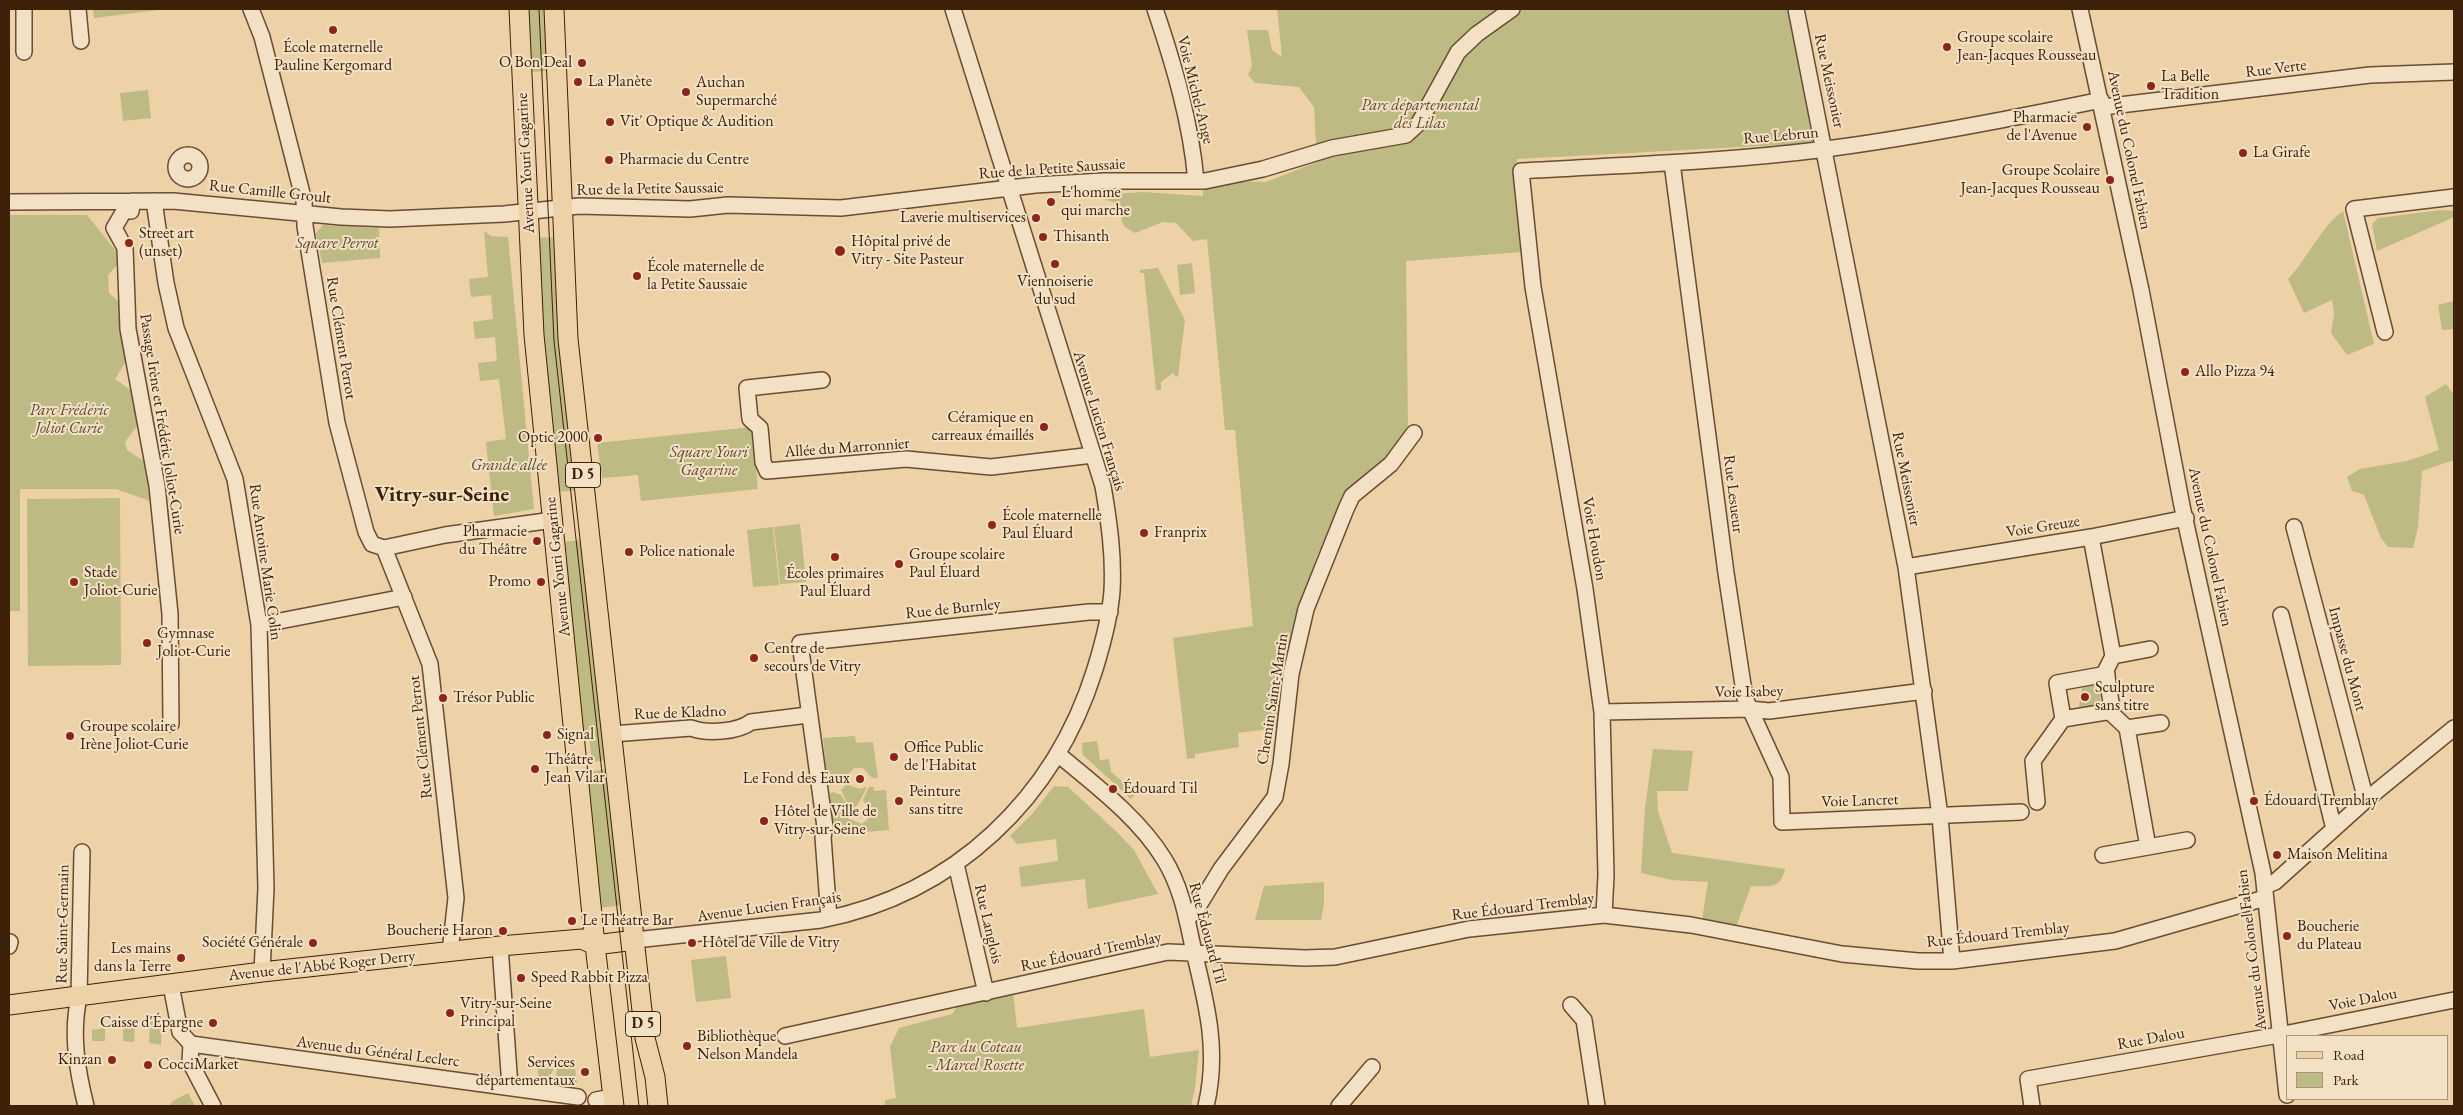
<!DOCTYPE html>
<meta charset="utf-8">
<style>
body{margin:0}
#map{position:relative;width:2463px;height:1115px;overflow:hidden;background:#edd1a7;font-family:"EB Garamond",serif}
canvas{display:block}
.frame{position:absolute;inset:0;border:10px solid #3e2109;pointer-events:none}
.legend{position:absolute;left:2286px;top:1035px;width:162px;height:65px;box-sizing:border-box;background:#f3e1c6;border:1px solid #ab947a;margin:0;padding:6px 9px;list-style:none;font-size:15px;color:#3e2109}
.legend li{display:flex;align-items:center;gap:10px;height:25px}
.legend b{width:25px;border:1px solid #ab947a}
</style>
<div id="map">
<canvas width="2463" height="1115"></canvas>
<div class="frame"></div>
<ul class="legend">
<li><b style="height:6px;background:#edd1a7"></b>Road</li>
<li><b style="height:14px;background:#beba83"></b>Park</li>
</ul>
</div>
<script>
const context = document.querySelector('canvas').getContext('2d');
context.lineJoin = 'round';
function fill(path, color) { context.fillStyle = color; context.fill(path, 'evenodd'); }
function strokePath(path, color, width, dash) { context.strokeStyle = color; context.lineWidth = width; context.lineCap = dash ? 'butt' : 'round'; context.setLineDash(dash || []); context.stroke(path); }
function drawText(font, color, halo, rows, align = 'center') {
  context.font = font + ' "EB Garamond",serif'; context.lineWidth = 4; context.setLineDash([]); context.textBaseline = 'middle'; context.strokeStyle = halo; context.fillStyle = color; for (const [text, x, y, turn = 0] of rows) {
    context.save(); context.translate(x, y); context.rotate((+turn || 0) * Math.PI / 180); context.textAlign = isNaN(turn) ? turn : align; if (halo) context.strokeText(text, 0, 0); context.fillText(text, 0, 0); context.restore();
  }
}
fill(new Path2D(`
 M93,9h73l-72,9z
 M524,9h24l3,62 -24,1z
 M1277,9h511l28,134 -299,16 8,86 -3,7 -116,9 2,165 -21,34 -38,30 -32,66 -16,48 -24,124 -39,5 1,14 -44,7v4l-8,1 -14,-121 80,-12 -18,-196h-10l-18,-191 -14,2 -17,-18 -13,-1 -28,11 -10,-6 -4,-7 3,-6 -3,-9 -28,-10 50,-3 60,4v-12l14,-3 49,1 51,-20 -3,-55 -15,-20 -44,-4 -7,-8 4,-9 -5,-36h21l4,20 10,7z
 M148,90l3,28 -28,3 -3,-28z
 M2442,210l12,1v6l-77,34 -5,-27 6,-6z
 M2343,211l31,133 -27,11 -16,-22 3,-19 -2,-14 -28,13 -16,-34c20,-21 32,-51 55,-68z
 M9,215h78l29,36 1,14 -9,10 1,18 10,9 7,59 -11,18 17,12 5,35 -12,16 2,8 17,11 6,40 -34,-12h-96v122h-11z
 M323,225l56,3 1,30 -58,5 -6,-30z
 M484,231l7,5 17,1 26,272 -40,7 -8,-74 20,-3 -7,-60 -19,2 -2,-18 19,-2 -2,-24 -20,2 -2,-17 20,-3 -2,-24 -20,2 -2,-18 19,-2z
 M557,237l22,253 -23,2 -21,-254z
 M1192,263l3,30 -15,2 -3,-30z
 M1158,268l27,52 -7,56 -2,1 -3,-4 -12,9v8h-5l-12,-117h-4v-3z
 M2454,301v28l-12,1 -4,-25z
 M2446,384l8,11v65l-32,11 -4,56 -5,21 -25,-1 -7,-9 -17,-43 -12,-4 -5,-14 13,-8 47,-8 32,-11 -14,-53z
 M752,427l6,62 -117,12 -3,-26 -36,3 -5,-35z
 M120,498l1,167 -93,1 -1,-167z
 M800,524l6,58 -26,2 -6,-57z
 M773,527l6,58 -26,2 -6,-57z
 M584,540l24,220 -16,2 -3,-26 -9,1 -19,-195z
 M2093,685l8,6 -1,10 -9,6 -12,1 1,-9 8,1 1,-5 -8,-2 2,-7z
 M855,736l1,7 17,-1 5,36h-6l-9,-10h-9l-12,14h-10l-6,-10 -3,-34z
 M1097,741l3,19 9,-1 2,13 25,21 -5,6 -48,-44 -1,-12z
 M1653,749l40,2 -5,40h-31l1,20 14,42 113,16c-5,21 -15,17 -34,17l-15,41 -34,-7 6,-38 -36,-2 -31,-7 4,-65z
 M609,769l15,136 -26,3 -13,-136z
 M847,784l12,5 8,-2c-5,10 -9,18 -15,26l-11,-23z
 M1054,786l14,1 49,45 17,18 24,44 -70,15 -3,-30 -64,8 -2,-20 39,-6 -2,-22 -39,5 -7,-8 22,-22z
 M869,787h5v4l12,-1 3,40 -56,5 -4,-41 4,-2 8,3 6,9 2,15 13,5 6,-5v-10l-5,-9z
 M1324,882v22l-3,16h-66l9,-34z
 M726,956l5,42 -35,4 -5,-42z
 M1013,992l4,36 127,-19 6,48 49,-7 -4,38 -4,18h-306v-6l11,-2 -6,-51 9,-19 53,-14 8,-12z
 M162,1019l-1,26 -12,-2 1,-23z
 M135,1023l-1,19 -11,-1v-16z
 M105,1028v13h-13v-11z
 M574,1059l3,26 -21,-3 1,-20 -8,16h-10l-2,-15z
 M188,1093l7,13h-26l4,-5z`), '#beba83');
const minor = new Path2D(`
 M78,9l3,32
 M251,9l11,28 42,164 1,25 32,197 29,109 6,12 12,4 46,116 26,234 -6,54
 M1155,9c19,56 36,114 41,172
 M1796,9l110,558 34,249 12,145
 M2080,9l61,281 41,216 81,367 24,222
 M24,52v-43
 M2103,107l267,-32 84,-3
 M176 167a12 12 0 1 1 24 0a12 12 0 1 1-24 0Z
 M1672,163l54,410 19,125 36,79 1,45 239,-10
 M133,201l-2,10h-7l-10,17 11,20 3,81 29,157 13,128 1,110
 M154,201l12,82 10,45 59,151 24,146 7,263 -4,84
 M9,202l164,-1 168,16 49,2 114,-5 75,-8 111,3 38,-4 113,3 194,-23 69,-4h101l58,-12 69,-21 74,-13 13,-12 39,-71 19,-18 35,-25
 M2385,332l-31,-123 100,-12
 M822,380l-75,8 3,31 10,9 3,34 4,9 139,-12 85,8 102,-12
 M2294,527l72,273
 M2091,537l22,119 -7,14 7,45 14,13 21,119
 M384,548l61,-13 108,-15
 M1906,567l185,-30 95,-19
 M2281,615l53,214
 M259,625l145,-28
 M2113,656l37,-7
 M2107,674l-50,9 6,36 49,-8
 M1602,712l148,-3 19,2 155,-20
 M2127,728l34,-5
 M612,734l79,-6c16,6 47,4 60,-6l57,-7
 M1059,755c36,30 80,63 105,104 18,29 23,61 30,93 13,53 25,100 12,154
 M2037,802l-4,-41 30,-42
 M82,852l-3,145c-8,37 -2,73 7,109
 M2103,855l84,-15
 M956,864l30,129
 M2265,886l10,-4 91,-82 88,-72
 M1604,915l2,-40 -4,-163 -17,-123 -52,-302 -12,-116c101,-6 203,-9 305,-22 92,-12 184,-30 275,-49
 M829,918l-6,-81 2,-10 -25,-184 289,-31h21
 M1188,918l8,-8 25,-41 54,-72 6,-33 10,-90 15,-65 40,-100 6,-13 39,-32 23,-31
 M635,940l186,-20c134,-26 234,-122 274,-251 8,-26 15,-51 17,-78 2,-35 -3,-70 -9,-105l-150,-477
 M9,946l1,-4
 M500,946l10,141
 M171,985l9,47 11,12 387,53
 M1571,1005l13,15 13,86
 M785,1036l383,-84 137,6 30,-1 134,-28 135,-14 87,10 151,29 76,7h34l163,-20 150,-43
 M191,1044l-1,18 23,44
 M596,1100l11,-2
 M1339,1106l33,-39
 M2032,1106l-4,-27 251,-44 175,-35`);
const major = new Path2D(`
 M519,9l15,326 61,610 19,161
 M554,9l14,330 77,699 10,39 3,29
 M9,1005l253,-33 238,-26 82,-7 13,6 40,-5`);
strokePath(minor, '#6a4d30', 18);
strokePath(major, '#3e2109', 21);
strokePath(minor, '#f3e1c6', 15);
strokePath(major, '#edd1a7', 19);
strokePath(new Path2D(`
 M539,9l15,332 85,765`), '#3e2109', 1);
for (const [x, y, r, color] of [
 [333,30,5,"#8f2418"],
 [1947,47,5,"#8f2418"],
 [582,63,5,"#8f2418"],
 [578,82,5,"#8f2418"],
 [2151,86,5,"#8f2418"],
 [686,92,5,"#8f2418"],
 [610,122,5,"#8f2418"],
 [2087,127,5,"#8f2418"],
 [2243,153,5,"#8f2418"],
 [609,160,5,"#8f2418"],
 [2110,180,5,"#8f2418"],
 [1051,202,5,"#8f2418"],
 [1036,218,5,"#8f2418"],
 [1043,237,5,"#8f2418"],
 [129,243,5,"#8f2418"],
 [840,251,6,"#8f2418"],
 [1055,264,5,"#8f2418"],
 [637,276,5,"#8f2418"],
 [2185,372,5,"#8f2418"],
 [1044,427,5,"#8f2418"],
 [598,438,5,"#8f2418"],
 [992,525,5,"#8f2418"],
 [1144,533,5,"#8f2418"],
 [537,541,5,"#8f2418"],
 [629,552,5,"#8f2418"],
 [835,557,5,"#8f2418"],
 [899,564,5,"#8f2418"],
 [74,582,5,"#8f2418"],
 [541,582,5,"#8f2418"],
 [147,643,5,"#8f2418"],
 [754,658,5,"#8f2418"],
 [2085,697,5,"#8f2418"],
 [443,698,5,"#8f2418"],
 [547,735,5,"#8f2418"],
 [70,736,5,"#8f2418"],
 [894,757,5,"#8f2418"],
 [535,769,5,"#8f2418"],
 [860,779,5,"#8f2418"],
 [1113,789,5,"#8f2418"],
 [899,801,5,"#8f2418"],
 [2254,801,5,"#8f2418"],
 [764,821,5,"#8f2418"],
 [2277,855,5,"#8f2418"],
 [572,921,5,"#8f2418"],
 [503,931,5,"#8f2418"],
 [2287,936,5,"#8f2418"],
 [313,943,5,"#8f2418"],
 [692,943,5,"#8f2418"],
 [181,958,5,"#8f2418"],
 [521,978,5,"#8f2418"],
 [450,1013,5,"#8f2418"],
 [213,1023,5,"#8f2418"],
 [687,1046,5,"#8f2418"],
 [112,1060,5,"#8f2418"],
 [148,1065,5,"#8f2418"],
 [585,1072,5,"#8f2418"]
]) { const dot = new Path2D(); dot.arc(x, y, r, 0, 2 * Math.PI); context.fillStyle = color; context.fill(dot); strokePath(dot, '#f3e1c6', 2); }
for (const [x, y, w] of [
 [583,475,35],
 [643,1024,35]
]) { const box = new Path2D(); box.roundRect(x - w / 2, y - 12.5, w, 25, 4); context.fillStyle = '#f3e1c6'; context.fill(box); strokePath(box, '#3e2109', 1); }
drawText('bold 15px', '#3e2109', null, [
 ["D 5",583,475],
 ["D 5",643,1024]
]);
drawText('16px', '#3e2109', '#f3e1c6', [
 ["Groupe scolaire",1957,38],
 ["Jean-Jacques Rousseau",1957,56],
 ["École maternelle",333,48,"center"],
 ["Pauline Kergomard",333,66,"center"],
 ["O Bon Deal",572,63,"right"],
 ["La Belle",2161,77],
 ["Tradition",2161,95],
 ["La Planète",588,82],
 ["Auchan",696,83],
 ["Supermarché",696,101],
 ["Pharmacie",2077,118,"right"],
 ["de l'Avenue",2077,136,"right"],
 ["Vit' Optique & Audition",620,122],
 ["La Girafe",2253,153],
 ["Pharmacie du Centre",619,160],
 ["Groupe Scolaire",2100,171,"right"],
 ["Jean-Jacques Rousseau",2100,189,"right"],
 ["L'homme",1061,193],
 ["qui marche",1061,211],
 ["Laverie multiservices",1026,218,"right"],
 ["Street art",139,234],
 ["(unset)",139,252],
 ["Thisanth",1053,237],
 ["Hôpital privé de",851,242],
 ["Vitry - Site Pasteur",851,260],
 ["École maternelle de",647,267],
 ["la Petite Saussaie",647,285],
 ["Viennoiserie",1055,282,"center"],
 ["du sud",1055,300,"center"],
 ["Allo Pizza 94",2195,372],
 ["Céramique en",1034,418,"right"],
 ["carreaux émaillés",1034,436,"right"],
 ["Optic 2000",588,438,"right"],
 ["École maternelle",1002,516],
 ["Paul Éluard",1002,534],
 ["Pharmacie",527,532,"right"],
 ["du Théâtre",527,550,"right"],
 ["Franprix",1154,533],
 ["Police nationale",639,552],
 ["Groupe scolaire",909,555],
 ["Paul Éluard",909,573],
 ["Stade",84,573],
 ["Joliot-Curie",84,591],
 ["Écoles primaires",835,574,"center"],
 ["Paul Éluard",835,592,"center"],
 ["Promo",531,582,"right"],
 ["Gymnase",157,634],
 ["Joliot-Curie",157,652],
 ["Centre de",764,649],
 ["secours de Vitry",764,667],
 ["Sculpture",2095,688],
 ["sans titre",2095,706],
 ["Trésor Public",453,698],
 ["Groupe scolaire",80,727],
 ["Irène Joliot-Curie",80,745],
 ["Signal",557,735],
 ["Office Public",904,748],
 ["de l'Habitat",904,766],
 ["Théâtre",545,760],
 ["Jean Vilar",545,778],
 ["Le Fond des Eaux",850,779,"right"],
 ["Édouard Til",1123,789],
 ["Peinture",909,792],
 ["sans titre",909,810],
 ["Édouard Tremblay",2264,801],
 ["Hôtel de Ville de",774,812],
 ["Vitry-sur-Seine",774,830],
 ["Maison Melitina",2287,855],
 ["Le Théatre Bar",582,921],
 ["Boucherie",2297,927],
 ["du Plateau",2297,945],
 ["Boucherie Haron",493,931,"right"],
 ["Société Générale",303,943,"right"],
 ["Hôtel de Ville de Vitry",702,943],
 ["Les mains",171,949,"right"],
 ["dans la Terre",171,967,"right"],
 ["Speed Rabbit Pizza",531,978],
 ["Vitry-sur-Seine",460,1004],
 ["Principal",460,1022],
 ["Caisse d'Épargne",203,1023,"right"],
 ["Bibliothèque",697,1037],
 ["Nelson Mandela",697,1055],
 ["Kinzan",102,1060,"right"],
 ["Services",575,1063,"right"],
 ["départementaux",575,1081,"right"],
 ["CocciMarket",158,1065]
], 'left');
drawText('16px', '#3e2109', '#f3e1c6', [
 ["Rue Verte",2276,69,-7],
 ["Rue Meissonier",1829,81,78],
 ["Voie Michel-Ange",1195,90,76],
 ["Rue Lebrun",1781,136,-5],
 ["Avenue du Colonel Fabien",2129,150,78],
 ["Avenue Youri Gagarine",526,163,-93],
 ["Rue de la Petite Saussaie",1052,169,-4],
 ["Rue de la Petite Saussaie",650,189,-1],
 ["Rue Camille Groult",270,192,6],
 ["Rue Clément Perrot",341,338,81],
 ["Avenue Lucien Français",1099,421,73],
 ["Passage Irène et Frédéric Joliot-Curie",162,424,81],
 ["Allée du Marronnier",847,448,-4],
 ["Rue Meissonier",1906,479,79],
 ["Rue Lesueur",1733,494,83],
 ["Voie Greuze",2043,527,-9],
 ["Voie Houdon",1594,539,80],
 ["Avenue du Colonel Fabien",2210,547,78],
 ["Rue Antoine Marie Colin",265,562,82],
 ["Avenue Youri Gagarine",558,567,-96],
 ["Rue de Burnley",953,609,-6],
 ["Impasse du Mont",2347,659,75],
 ["Voie Isabey",1749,692,-1],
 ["Chemin Saint-Martin",1273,699,-81],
 ["Rue de Kladno",680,713,-2],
 ["Rue Clément Perrot",421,737,-96],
 ["Voie Lancret",1860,801,-2],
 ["Avenue Lucien Français",769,907,-8],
 ["Rue Édouard Tremblay",1523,907,-7],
 ["Rue Saint-Germain",63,924,-89],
 ["Rue Langlois",988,924,77],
 ["Rue Édouard Til",1207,933,75],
 ["Rue Édouard Tremblay",1998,935,-6],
 ["Avenue du Colonel Fabien",2252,950,-97],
 ["Rue Édouard Tremblay",1091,952,-12],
 ["Avenue de l'Abbé Roger Derry",322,966,-6],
 ["Voie Dalou",2363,1000,-11],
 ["Rue Dalou",2151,1039,-10],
 ["Avenue du Général Leclerc",378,1052,7]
]);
drawText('italic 16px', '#5e4728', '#f3e1c6', [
 ["Parc départemental",1420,106],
 ["des Lilas",1420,124],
 ["Square Perrot",337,244],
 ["Parc Frédéric",69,411],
 ["Joliot Curie",69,429],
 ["Square Youri",709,453],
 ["Gagarine",709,471],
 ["Grande allée",509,466],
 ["Parc du Coteau",976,1048],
 ["- Marcel Rosette",976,1066]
]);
drawText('bold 21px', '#3e2109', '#f3e1c6', [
 ["Vitry-sur-Seine",442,495]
]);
</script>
